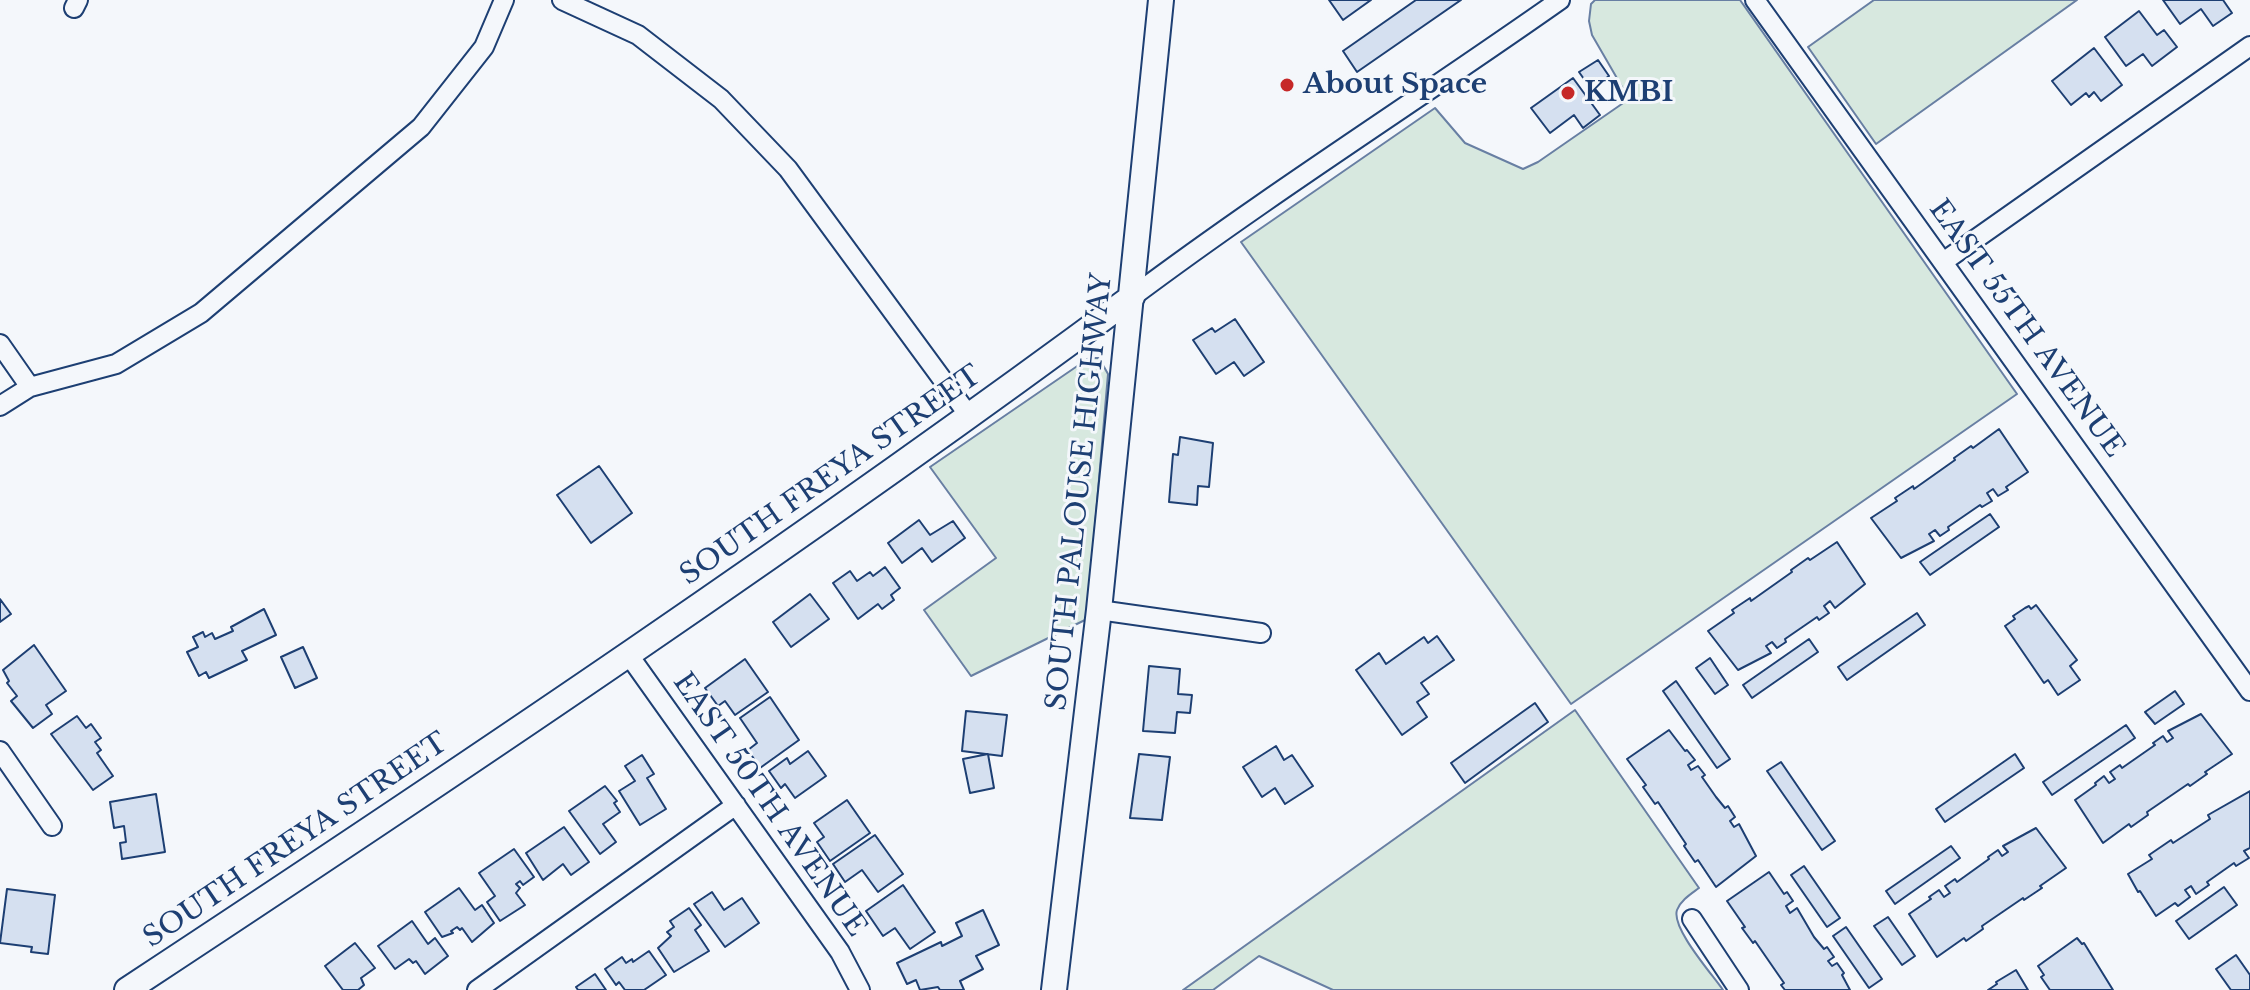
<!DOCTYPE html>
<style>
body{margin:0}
canvas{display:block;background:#f4f7fb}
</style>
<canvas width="2250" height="990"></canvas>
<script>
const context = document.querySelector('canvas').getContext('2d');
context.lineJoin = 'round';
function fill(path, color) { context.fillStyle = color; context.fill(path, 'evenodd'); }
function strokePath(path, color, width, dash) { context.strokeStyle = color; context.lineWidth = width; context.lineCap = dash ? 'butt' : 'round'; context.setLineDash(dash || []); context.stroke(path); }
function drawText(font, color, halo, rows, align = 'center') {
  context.font = font + ' "Libre Baskerville",serif'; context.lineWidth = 6; context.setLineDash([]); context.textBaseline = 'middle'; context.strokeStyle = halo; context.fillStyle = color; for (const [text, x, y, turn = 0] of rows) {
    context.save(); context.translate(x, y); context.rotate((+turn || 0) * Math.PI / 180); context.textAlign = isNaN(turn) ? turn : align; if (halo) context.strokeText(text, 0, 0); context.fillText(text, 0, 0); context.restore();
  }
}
const green = new Path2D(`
 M1595,0h145l277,394 -446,310 -330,-462 194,-134 30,35 58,26 15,-7 91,-63 -37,-64 -3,-14 2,-17z
 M1874,0h203l-201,144 -68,-97z
 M1089,358h10l9,16 -21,245 -116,57 -47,-66 72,-52 -66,-91z
 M1575,710l124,178c-8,6 -18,12 -22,22 -6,18 35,64 46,80h-390l-74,-34 -46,34h-30z`);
fill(green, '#d7e8df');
strokePath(green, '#687fa3', 2);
const building = new Path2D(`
 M1329,0h42l-28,20z
 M1416,0h45l-104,72 -14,-21z
 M2163,0h60l9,13 -19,13 -12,-17 -21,15z
 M2139,11l18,24 7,-5 13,17 -25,19 -9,-12 -17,12 -21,-29z
 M2094,48l28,37 -21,16 -7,-9 -5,5 -3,-4 -15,12 -19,-24z
 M1598,60l11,16 -18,13 -12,-17z
 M1573,78l27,37 -17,13 -9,-13 -24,18 -19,-25z
 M1235,319l29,43 -20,14 -10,-14 -18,12 -23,-34 19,-12 3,4z
 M1999,429l29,43 -22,15 2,3 -10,6 -5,-7 -6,4 5,8 -10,6 -2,-2 -32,22 1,3 -9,6 -5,-6 -6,4 5,7 -33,17 -30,-40 26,-17 -2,-3 18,-12 1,3 41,-29 -1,-2 17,-12 2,2z
 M1180,437l33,6 -4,44 -11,-1 -1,19 -28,-3 4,-48 5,1z
 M599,466l33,47 -41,30 -34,-48z
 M1990,514l9,13 -69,48 -10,-13z
 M919,520l11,15 23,-14 12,17 -33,24 -10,-14 -20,15 -14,-20z
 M1837,542l28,42 -30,24 -5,-7 -6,5 5,7 -10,7 -2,-3 -32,22 1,3 -9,6 -5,-6 -6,4 5,7 -33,17 -30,-39 26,-18 -2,-3 18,-12 1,3 41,-29 -1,-2 17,-12 2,2z
 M885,567l15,21 -9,7 3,5 -12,9 -4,-5 -20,15 -25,-36 17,-12 7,10 13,-9 3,4z
 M810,594l19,25 -38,28 -18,-25z
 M0,599l11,15 -11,8z
 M2036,605l41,55 -7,6 10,14 -22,15 -10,-15 -4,3 -39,-57 10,-7 -2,-3 12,-8 4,-2 2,3z
 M264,609l12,26 -34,16 5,9 -38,18 -3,-6 -7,4 -12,-24 11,-5 -5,-10 10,-5 2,5 7,-4 3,6 18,-8 -2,-4z
 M1917,613l8,12 -78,55 -9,-13z
 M1437,636l17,24 -33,23 8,11 -12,8 10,15 -25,18 -46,-65 23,-17 7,11 38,-27 4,6z
 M1809,639l9,13 -66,46 -9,-13z
 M34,645l32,46 -20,14 6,9 -19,14 -22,-27 6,-5 -10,-13 2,-2 -6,-11z
 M303,647l14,31 -22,10 -14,-31z
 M1710,658l18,27 -13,9 -19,-26z
 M745,659l23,33 -33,23 -10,-14 -7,5 -13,-18z
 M1149,666l31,3 -2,25 14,1 -2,18 -13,-1 -2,21 -32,-2z
 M1676,681l54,78 -13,9 -54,-77z
 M2175,691l9,13 -29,20 -10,-12z
 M770,697l29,43 -39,28 -12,-18 9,-7 -17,-25z
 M1535,703l13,19 -83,61 -14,-20z
 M966,711l41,4 -5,41 -40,-5z
 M2201,714l31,40 -27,18 2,2 -17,12 -2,-2 -41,28 1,3 -17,12 -2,-3 -26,19 -28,-43 21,-15 -1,-2 9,-7 5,7 6,-4 -5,-7 10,-7 2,3 33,-23 -2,-2 10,-7 4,6 6,-4 -5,-7z
 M77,716l9,12 5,-4 10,14 -6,4 6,8 -4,3 16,23 -20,14 -42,-56z
 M2126,725l9,13 -83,57 -9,-13z
 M1669,730l16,21 2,-1 8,10 -7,5 3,5 7,-4 7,9 -3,2 14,20 9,11 3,-2 7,11 -5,4 4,6 5,-3 17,32 -40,31 -18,-27 -3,2 -11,-16 2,-2 -28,-42 -3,2 -12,-17 3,-2 -19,-26z
 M1276,746l8,14 8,-5 21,31 -28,18 -10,-16 -13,9 -19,-30z
 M808,751l18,25 -31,22 -10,-14 -4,4 -12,-17 18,-13 3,6z
 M988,754l6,34 -24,5 -7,-34z
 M1139,754l31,3 -8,63 -32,-2z
 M2015,754l9,14 -79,54 -9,-13z
 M642,755l12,19 -7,4 19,31 -26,16 -21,-34 16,-10 -10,-15z
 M1781,762l54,79 -13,9 -55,-79z
 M605,786l12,15 -3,2 6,9 -17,12 13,18 -16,12 -31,-43z
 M2250,791v57l-6,3 5,7 -13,8 -2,-3 -27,19 2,3 -13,9 -5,-8 -6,4 5,7 -12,9 -3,-3 -19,13 -16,-25 -2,1 -10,-18 24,-15 -3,-4 22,-15 2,3 37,-24 -2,-4z
 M156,794l9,58 -43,7 -2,-16 6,-1 -2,-16 -10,2 -4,-26z
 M847,800l23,33 -40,28 -13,-19 7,-5 -10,-14z
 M564,827l25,35 -18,13 -8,-11 -20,16 -17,-27z
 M2036,828l30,40 -26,18 2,2 -18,12 -1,-2 -41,28 1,3 -17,12 -2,-3 -27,19 -28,-43 22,-15 -2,-2 10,-7 5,7 6,-4 -5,-7 10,-7 2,3 32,-23 -1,-2 10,-7 4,6 6,-4 -5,-6z
 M875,835l28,39 -25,18 -16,-22 -17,12 -12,-18z
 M1951,846l9,12 -65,46 -9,-13z
 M514,849l20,28 -11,8 -3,-4 -4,3 4,4 -4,5 9,12 -25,16 -13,-19 8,-6 -16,-23z
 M1804,866l36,52 -13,9 -36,-52z
 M1769,872l15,22 3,-2 6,9 -7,5 4,7 7,-5 17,29 10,12 3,-2 7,10 -6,4 4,5 5,-3 7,10 -2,2 8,15h-65l-4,-5 3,-2 -29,-42 -2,2 -11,-15 3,-1 -18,-26z
 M903,885l32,47 -25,17 -15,-21 -12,8 -17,-25z
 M2224,887l13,18 -48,34 -13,-18z
 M459,888l16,22 7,-5 12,18 -22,19 -10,-14 -2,2 -3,-3 -6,4 2,2 -11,4 -17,-25z
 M7,889l48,6 -7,59 -17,-2 1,-5 -32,-4z
 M712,892l12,18 18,-12 17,25 -34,24 -31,-43z
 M689,908l12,17 -6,5 14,21 -35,21 -16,-24 13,-12 -4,-4 7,-5 -4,-6z
 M983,910l16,35 -23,11 7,13 -23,12 4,9h-24l-2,-3 -18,3 -4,-10 -9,4 -10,-21 44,-21 1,4 20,-10 -6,-13z
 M1888,917l27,39 -13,9 -28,-39z
 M412,921l16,23 7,-6 13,18 -23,18 -9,-13 -3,2 -4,-4 -14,10 -17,-23z
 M1846,927l36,52 -13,9 -36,-52z
 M2077,938l5,6 2,-1 29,47h-63l-9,-13 3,-2 -6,-9z
 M355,943l20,25 -14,10 3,7 -6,5h-15l-18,-24z
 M649,951l17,24 -22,15h-19l-6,-8 -3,3 -11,-16 17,-12 4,6 6,-4 1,3z
 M2236,955l14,20v15h-19l-15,-21z
 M2016,970l12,20h-40l9,-6 -1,-2z
 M595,974l11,16h-28l-2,-3z`);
fill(building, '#d5e0f0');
strokePath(building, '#1d3f73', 2);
const street = new Path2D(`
 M562,0l76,35 83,64 67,70 182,248
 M1755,0l495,691
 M74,8l4,-8
 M1943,262l307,-216
 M1132,297c139,-104 286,-197 428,-297
 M0,344l30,43
 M0,406l30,-19 86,-23 85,-51 220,-186 63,-80 20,-47
 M1099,610l162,23
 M628,654l212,298 20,38
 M0,751l52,75
 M1692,919l47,71
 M477,990l259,-185`);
const secondary = new Path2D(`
 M127,990c340,-224 678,-451 1005,-693
 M1054,990l45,-380 62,-610`);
strokePath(street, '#1d3f73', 22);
strokePath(secondary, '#1d3f73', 28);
strokePath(street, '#f4f7fb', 18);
strokePath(secondary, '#f4f7fb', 24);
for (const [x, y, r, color] of [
 [1287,85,8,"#c62828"],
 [1568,93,8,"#c62828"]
]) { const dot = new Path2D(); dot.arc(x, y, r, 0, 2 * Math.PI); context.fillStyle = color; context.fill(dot); strokePath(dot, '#f4f7fb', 3); }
drawText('bold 28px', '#1d3f73', '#f4f7fb', [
 ["About Space",1303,85],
 ["KMBI",1584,93]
], 'left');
drawText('28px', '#1d3f73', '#f4f7fb', [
 ["EAST 55TH AVENUE",2026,329,54],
 ["SOUTH FREYA STREET",831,476,-35],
 ["SOUTH PALOUSE HIGHWAY",1080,492,-84],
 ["EAST 50TH AVENUE",769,805,55],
 ["SOUTH FREYA STREET",296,841,-34]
]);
</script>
